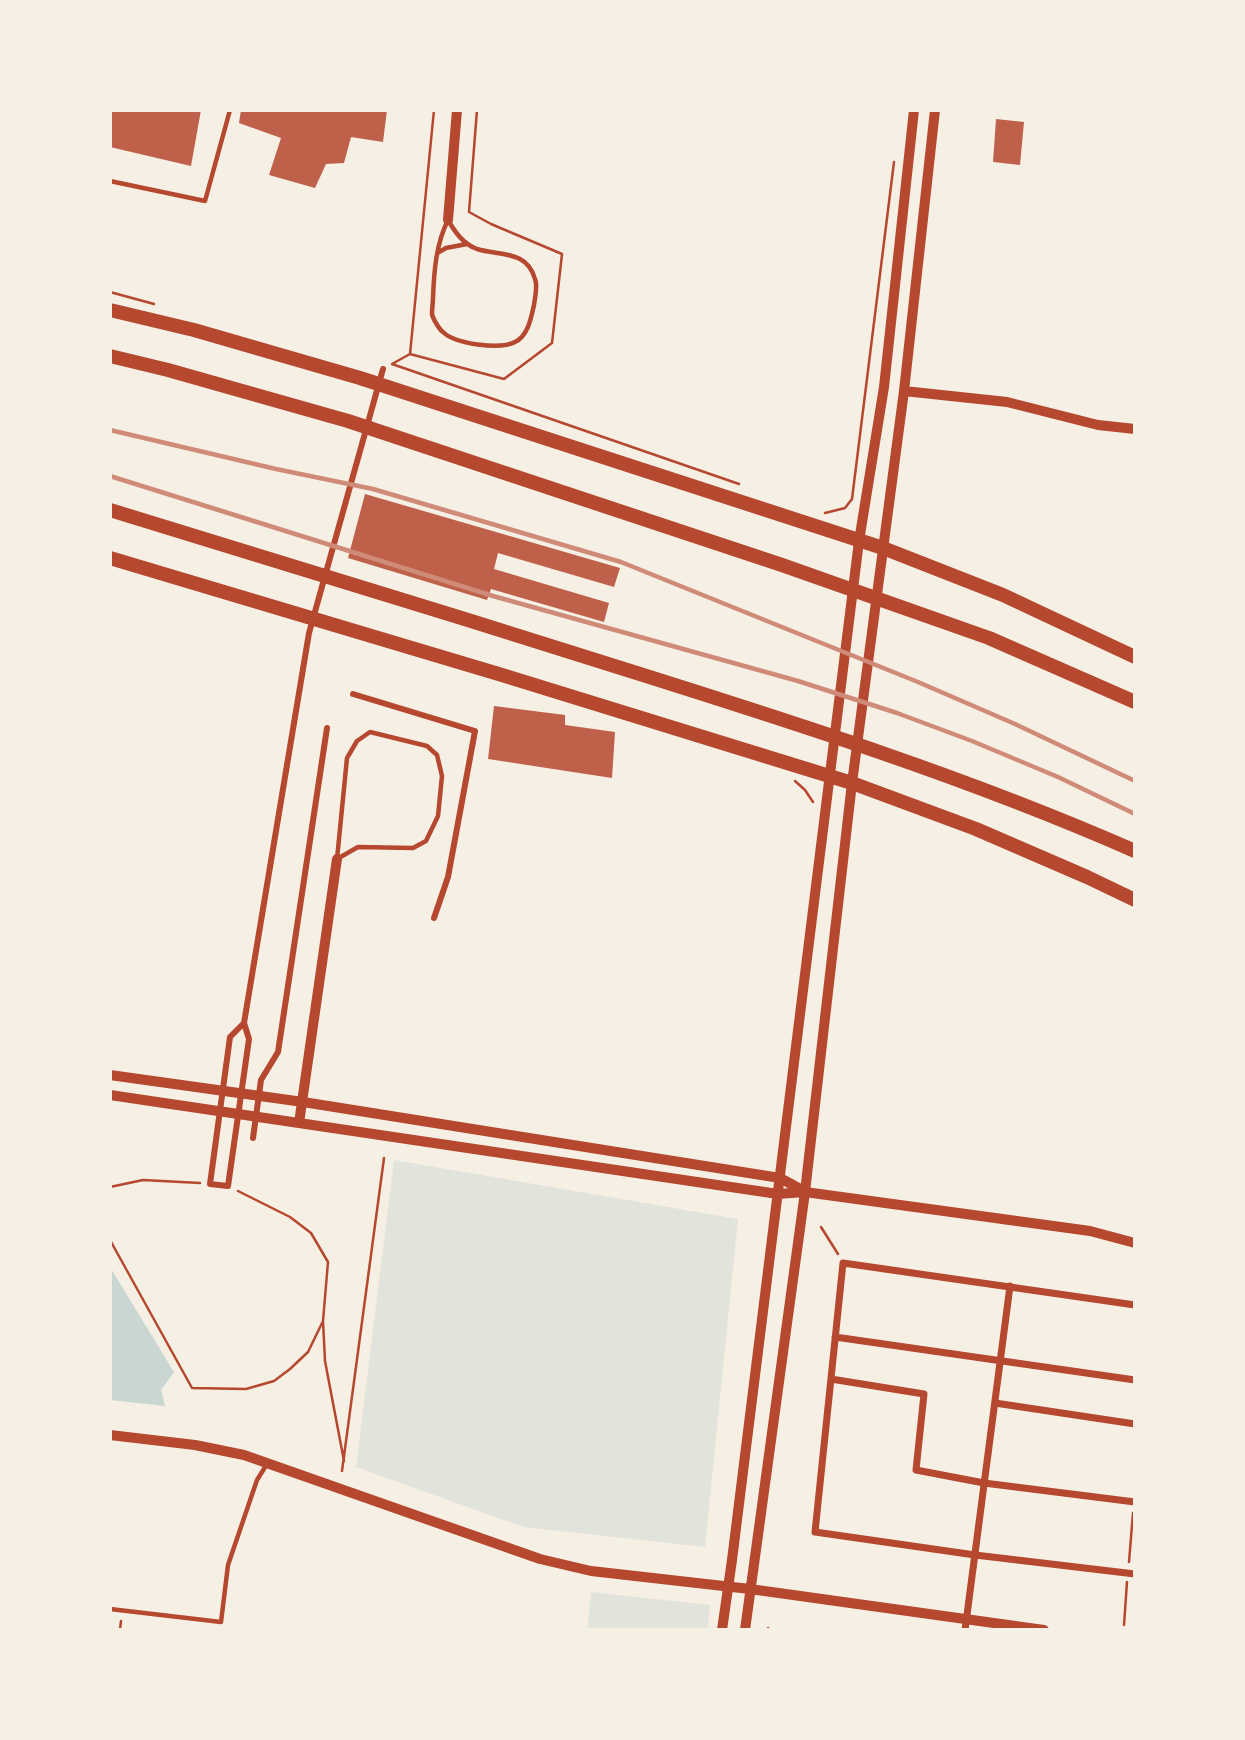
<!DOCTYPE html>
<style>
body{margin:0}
#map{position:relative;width:1245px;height:1740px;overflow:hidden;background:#f6efe4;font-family:Poppins,sans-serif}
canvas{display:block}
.frame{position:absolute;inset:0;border:112px solid #f6efe4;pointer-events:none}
</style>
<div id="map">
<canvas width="1245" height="1740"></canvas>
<div class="frame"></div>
</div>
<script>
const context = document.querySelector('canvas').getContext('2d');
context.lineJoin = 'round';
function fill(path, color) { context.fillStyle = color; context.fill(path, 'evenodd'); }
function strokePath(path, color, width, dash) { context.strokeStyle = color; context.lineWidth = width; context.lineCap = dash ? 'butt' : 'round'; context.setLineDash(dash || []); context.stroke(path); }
fill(new Path2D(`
 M394,1160l344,59 -33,328 -182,-20 -167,-60z
 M591,1592l119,13 -2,25h-121z`), '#e2e4dc');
fill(new Path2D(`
 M110,1267l64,105 -13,18 4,16 -55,-6z`), '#c9d6d2');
fill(new Path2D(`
 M110,110h91l-10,56 -81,-19z
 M241,110h146l-4,32 -32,-5 -7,26 -18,1 -11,24 -46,-13 12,-37 -42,-15z
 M996,119l28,3 -4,43 -27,-3z
 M365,494l255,74 -6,19 -116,-34 -4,16 115,34 -5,19 -113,-33 -4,11 -139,-42z
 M494,706l71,9v10l50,7 -3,46 -124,-19z`), '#bf614a');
strokePath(new Path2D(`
 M434,110l-24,244 94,25 48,-36 10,-89 -71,-30 -22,-12 8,-102
 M110,292l44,12
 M392,364l347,120
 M392,364l18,-10
 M825,513l20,-5 7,-9 42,-337
 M795,781l10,9 8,12
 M110,1187l33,-7 57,3
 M238,1191l52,26 21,16 17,29 -5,59 2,40 19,100
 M821,1227l17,27
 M110,1240l82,148 54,1 28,-8 16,-12 18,-17 15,-31
 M342,1471l42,-313
 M1129,1562l4,-49
 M1124,1625l3,-43
 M768,1628l1,2
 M120,1630l1,-9`), '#b5482f', 2.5);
strokePath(new Path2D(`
 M110,181l95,20 25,-91
 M448,220c7,12 15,24 29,29 23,7 50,1 58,30 3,7 0,18 -1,26 -3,13 -6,31 -19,37 -15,8 -60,2 -72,-10 -4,-3 -10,-13 -11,-18 0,-5 1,-12 1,-16 1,-27 3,-54 15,-78z
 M439,252l7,-4 21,-4
 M370,732l57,14 10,9 5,21 -4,40 -12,25 -13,7 -55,-1 -21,12 10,-101 10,-17z
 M110,1609l111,13 7,-57 29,-85 10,-16`), '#b5482f', 4.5);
strokePath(new Path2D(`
 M353,694l122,37 -27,146 -14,41
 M244,1023l-14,14 -20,147 18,2 21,-147 -5,-16 65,-390 74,-264
 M253,1138l8,-58 17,-28 49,-324`), '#b5482f', 6);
strokePath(new Path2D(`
 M1135,1305l-292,-42 -28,269 160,23 160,19
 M835,1337l300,43
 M831,1379l93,15 -8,76 68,13 151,19
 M995,1403l140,21
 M965,1630l45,-344`), '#b5482f', 7);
strokePath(new Path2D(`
 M448,220l9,-110
 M904,391l103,11 91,23 37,4
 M110,1075l193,27 477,76 24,13
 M110,1095l668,99 27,-2 285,39 45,12
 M299,1123l38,-264
 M110,1435l85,10 49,10 296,104 51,12 159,18 294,41
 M722,1630l10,-70 127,-1019 25,-154 30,-277
 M745,1630l60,-438 47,-409 52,-392 31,-281`), '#b5482f', 10);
strokePath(new Path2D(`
 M110,310l84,20 166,48 523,170 120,47 132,62
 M110,356l58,14 180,51 434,144 207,73 146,64
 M110,510c172,52 343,105 514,159 172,54 345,109 511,182
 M110,558l392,117 350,108 124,46 111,48 48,23`), '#b5482f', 14);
strokePath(new Path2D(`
 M110,430l166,39 97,20 248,73 297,120 97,42 120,57
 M110,476l383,120 305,85 99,32 75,28 86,36 77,37`), '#cf8b77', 4.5);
</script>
